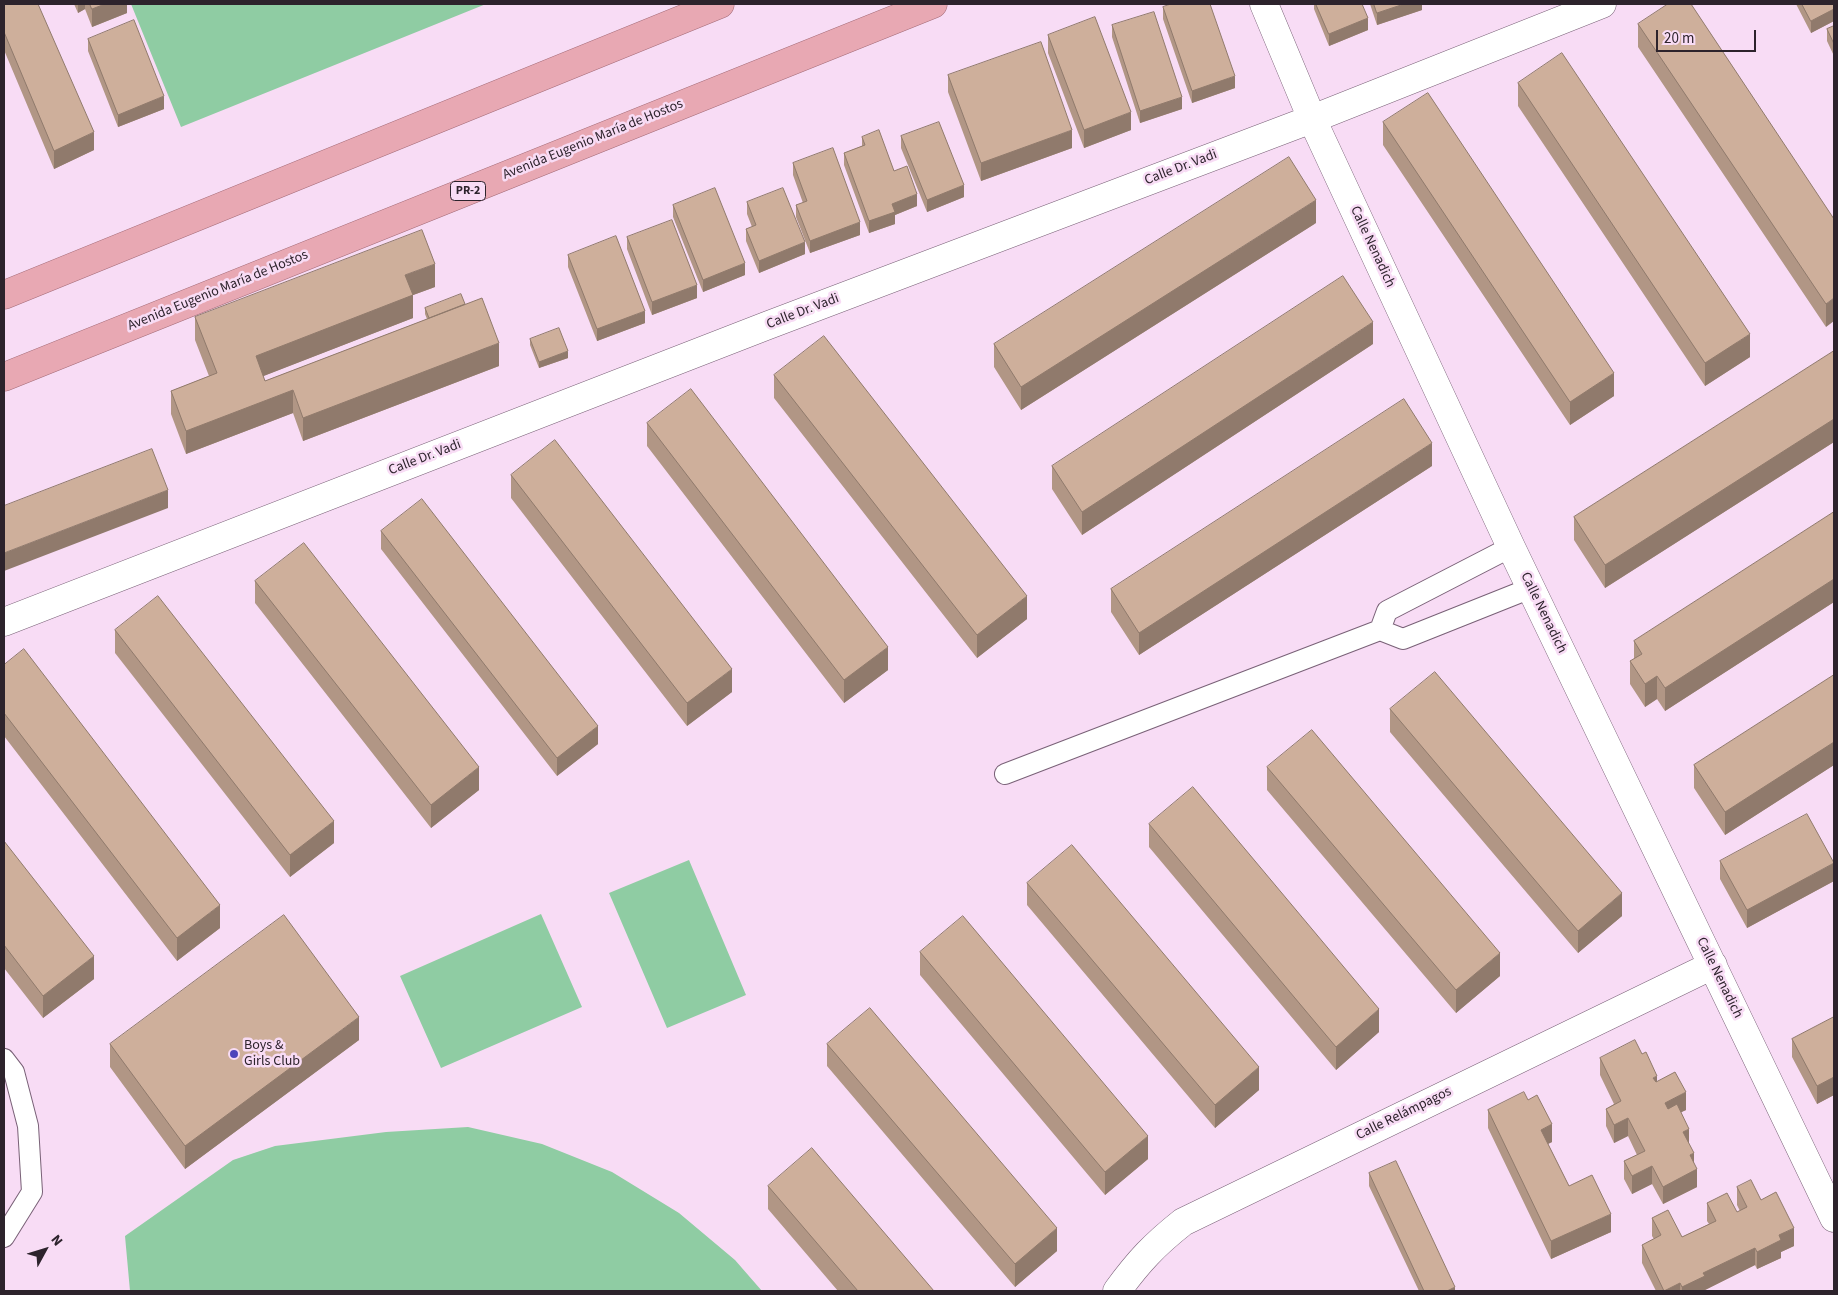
<!DOCTYPE html>
<meta charset="utf-8">
<style>
body{margin:0}
#map{position:relative;width:1838px;height:1295px;overflow:hidden;background:#f8dcf5;font-family:"Source Sans 3",sans-serif}
canvas{display:block}
.frame{position:absolute;inset:0;border:5px solid #2d232c;pointer-events:none}
.north{position:absolute;left:20px;top:1225px;width:50px;height:50px;-webkit-text-stroke:4px #f8dcf5;paint-order:stroke;rotate:51deg;font-size:14px;font-weight:700;line-height:20px;text-align:center;color:#2d232c}
.north::after{content:'';display:block;margin:auto;width:18px;height:22px;background:#2d232c;clip-path:polygon(50% 0,100% 100%,50% 72%,0 100%)}
.scale{position:absolute;left:1656px;top:30px;width:100px;height:22px;box-sizing:border-box;border:2px solid #2d232c;border-top:0;padding-left:6px;font-size:15px;line-height:18px;white-space:nowrap;color:#2d232c;-webkit-text-stroke:4px #f8dcf5;paint-order:stroke}
</style>
<div id="map">
<canvas width="1838" height="1295"></canvas>
<div class="frame"></div>
<div class="north">N</div>
<div class="scale">20 m</div>
</div>
<script>
const context = document.querySelector('canvas').getContext('2d');
context.lineJoin = 'round';
function fill(path, color) { context.fillStyle = color; context.fill(path, 'evenodd'); }
function strokePath(path, color, width, dash) { context.strokeStyle = color; context.lineWidth = width; context.lineCap = dash ? 'butt' : 'round'; context.setLineDash(dash || []); context.stroke(path); }
function drawText(font, color, halo, rows, align = 'center') {
  context.font = font + ' "Source Sans 3",sans-serif'; context.lineWidth = 5; context.setLineDash([]); context.textBaseline = 'middle'; context.strokeStyle = halo; context.fillStyle = color; for (const [text, x, y, turn = 0] of rows) {
    context.save(); context.translate(x, y); context.rotate((+turn || 0) * Math.PI / 180); context.textAlign = isNaN(turn) ? turn : align; if (halo) context.strokeText(text, 0, 0); context.fillText(text, 0, 0); context.restore();
  }
}
fill(new Path2D(`
 M131,4h355l-305,123z
 M689,860l57,135 -79,33 -58,-135z
 M541,914l41,93 -141,61 -41,-92z
 M468,1127l74,17 70,28 67,41 56,47 27,31h-632l-5,-55 108,-76 42,-14 111,-14z`), '#8fcca3');
const service = new Path2D(`
 M1380,630l7,-19 124,-64
 M1005,774l375,-144 23,9 128,-51
 M4,1059l10,13 14,54 4,66 -28,45`);
const minor = new Path2D(`
 M1264,4l48,115 199,428 323,671
 M4,622l762,-296 546,-207 290,-115
 M1117,1291c22,-30 37,-46 66,-69l530,-257`);
const trunk = new Path2D(`
 M4,295l716,-291
 M4,377l929,-373`);
strokePath(service, '#796177', 22);
strokePath(minor, '#796177', 29);
strokePath(trunk, '#a36b77', 29);
strokePath(service, '#fff', 20);
strokePath(minor, '#fff', 28);
strokePath(trunk, '#e8a8b3', 28);
fill(new Path2D(`
 M4,4l90,146 -40,19 -50,-119z
 M74,4h53v9l-35,14 -7,-18 -7,4z
 M1314,4h48l6,26 -39,16 -15,-37z
 M1370,4h52v6l-45,15z
 M1796,4h38v17l-23,12z
 M1163,7l72,81 -43,15 -29,-84z
 M1638,24l196,195 -8,108 -188,-280z
 M1112,25l70,84 -42,14 -28,-86z
 M1834,26v30l-7,-15v-12z
 M1048,35l83,95 -47,18 -36,-95z
 M88,39l76,70 -46,18 -30,-76z
 M948,75l124,73 -91,33 -33,-89z
 M1518,83l232,274 -45,29 -187,-280z
 M1383,122l231,274 -44,29 -187,-280z
 M901,136l63,61 -37,15 -26,-64z
 M862,137l32,34 23,35 -22,9v9l-26,9 -25,-68v-12l18,-7z
 M793,163l67,72 -50,18 -14,-36v-12l7,-2 -10,-28z
 M747,202l58,52 -46,19 -13,-32v-12l6,-2 -5,-13z
 M673,205l72,70 -42,17 -30,-75z
 M1316,223l-295,187 -27,-43v-23z
 M627,237l70,61 -45,17 -25,-66z
 M568,255l77,68 -48,18 -29,-74z
 M435,287l-22,8v23l-150,58 2,5 162,-62 -2,-5v-6l40,-4 34,62 -196,75 -10,-28 -107,41 -15,-40v-23l38,-15 -14,-36v-23z
 M530,339l38,19 -29,10 -9,-23z
 M1373,344l-291,191 -30,-46v-23z
 M1834,351v91l-229,146 -31,-48v-23z
 M774,375l253,244 -50,39 -203,-260z
 M647,423l241,247 -44,33 -197,-257z
 M1432,466l-293,189 -28,-43v-23z
 M511,475l221,217 -45,34 -176,-228z
 M1834,512v90l-169,109 -8,-12 -12,8 -15,-23v-23l4,-2v-18z
 M381,531l217,213 -41,32 -176,-227z
 M255,581l224,209 -48,38 -176,-225z
 M115,630l219,213 -44,34 -175,-224z
 M4,665l216,263 -43,33 -173,-225z
 M1834,675v90l-109,70 -31,-47v-23z
 M1390,709l232,207 -44,37 -188,-221z
 M1267,767l233,209 -44,37 -189,-223z
 M1149,824l230,208 -43,38 -187,-223z
 M4,841l90,138 -51,39 -39,-50z
 M1720,861l114,20 -87,47 -27,-49z
 M1027,883l232,207 -44,38 -188,-223z
 M920,952l228,207 -43,36 -185,-220z
 M1834,1017v78l-17,9 -25,-47v-18z
 M359,1040l-174,129 -75,-102v-23z
 M827,1044l230,207 -42,36 -188,-221z
 M1600,1058l57,23 29,29 -5,2 13,52 3,23 -34,17 -11,-20 -20,10 -8,-15v-18l13,-6 -9,-19 -14,7 -8,-17v-17l8,-5 -14,-29z
 M1528,1100l24,42 -4,2 21,42 42,46 -60,27 -63,-131v-18z
 M1369,1173l86,118h-36l-50,-105z
 M768,1186l166,105h-96l-70,-82z
 M1737,1187l24,13 33,46 -13,6v6l-24,11 -2,-4 -50,25v1h-49l-14,-28v-18l12,-6 -2,-3v-18l30,19 27,-13 -2,-3v-18l30,9 3,-1 -3,-6z`), '#b19685');
fill(new Path2D(`
 M78,4h7v5l-7,4z
 M105,4h22v9l-35,14v-18z
 M1404,4h18v6l-45,15v-12z
 M1834,9v12l-23,12v-12z
 M1368,18v12l-39,16v-12z
 M1235,76v12l-43,15v-12z
 M164,96v13l-46,18v-12z
 M1182,97v12l-42,14v-12z
 M1131,112v18l-47,18v-18z
 M1072,130v18l-91,33v-18z
 M94,132v18l-40,19v-18z
 M964,185v12l-37,15v-12z
 M917,194v12l-22,9v9l-26,9v-12l23,-17z
 M1316,200v23l-295,187v-23z
 M860,222v13l-50,18v-12z
 M805,242v12l-46,19v-12z
 M745,263v12l-42,17v-12z
 M435,264v23l-30,11v-23z
 M697,285v13l-45,17v-13z
 M413,295v23l-157,61v-23z
 M1834,298v23l-8,6v-23z
 M645,311v12l-48,18v-12z
 M1373,322v22l-291,191v-23z
 M1750,334v23l-45,29v-23z
 M499,343v23l-196,75v-23z
 M568,351v7l-29,10v-6z
 M1614,373v23l-44,29v-23z
 M293,390v23l-107,41v-23z
 M1834,419v23l-229,146v-23z
 M1432,443v23l-293,189v-22z
 M168,490v18l-164,63v-18z
 M1834,579v23l-169,109v-23z
 M1027,596v23l-50,39v-23z
 M888,647v23l-44,33v-23z
 M732,669v23l-45,34v-23z
 M1657,676v23l-12,8v-23z
 M598,726v18l-41,32v-18z
 M1834,742v23l-109,70v-23z
 M479,767v23l-48,38v-23z
 M334,821v22l-44,34v-22z
 M1834,863v18l-87,47v-18z
 M1622,893v23l-44,37v-22z
 M220,905v23l-43,33v-23z
 M1500,953v23l-44,37v-23z
 M94,956v23l-51,39v-22z
 M1379,1009v23l-43,38v-23z
 M359,1017v23l-174,129v-23z
 M1259,1067v23l-44,38v-23z
 M1657,1076v18l-4,-16z
 M1834,1077v18l-17,9v-18z
 M1686,1092v18l-21,10v-17z
 M1628,1118v18l-14,7v-18z
 M1552,1124v18l-11,5v-17z
 M1689,1129v18l-6,-15z
 M1148,1136v23l-43,36v-23z
 M1694,1153v17l3,-1v18l-34,17v-17l27,-32z
 M1652,1166v18l-20,10v-18z
 M1611,1214v18l-60,27v-18z
 M1057,1228v23l-42,36v-23z
 M1794,1228v18l-13,6v6l-24,11v-17l22,-17z
 M1755,1248v17l-50,25v1h-23v-4l21,-14z
 M1680,1283v8h-16z
 M1455,1287v4h-8z`), '#907a6c');
const building = new Path2D(`
 M4,4h34l56,128 -40,19 -50,-119z
 M90,4h15l-13,5z
 M1171,4h39l25,72 -43,15 -29,-84z
 M1316,4h46l6,14 -39,16z
 M1374,4h30l-27,9z
 M1668,4h23l143,215v79l-8,6 -188,-280z
 M1802,4h32v5l-23,12z
 M1154,12l28,85 -42,14 -28,-86z
 M1095,17l36,95 -47,18 -36,-95z
 M134,20l30,76 -46,19 -30,-76z
 M1834,26v18l-7,-15z
 M1041,42l31,88 -91,33 -33,-88z
 M1562,53l188,281 -45,29 -187,-280z
 M1428,93l186,280 -44,29 -187,-280z
 M939,122l25,63 -37,15 -26,-64z
 M879,130l15,41 13,-5 10,28 -25,10 3,8 -26,9 -25,-68 21,-8 -3,-8z
 M833,148l27,74 -50,19 -14,-36 11,-4 -14,-38z
 M1289,157l27,43 -295,187 -27,-43z
 M715,188l30,75 -42,17 -30,-75z
 M783,188l22,54 -46,19 -13,-32 10,-4 -9,-23z
 M672,220l25,65 -45,17 -25,-65z
 M422,230l13,34 -30,11 8,20 -157,61 9,25 217,-83 17,45 -196,75 -10,-28 -107,41 -15,-40 46,-18 -22,-56z
 M616,236l29,75 -48,18 -29,-74z
 M1343,276l30,46 -291,190 -30,-46z
 M461,294l4,10 -36,14 -4,-10z
 M559,328l9,23 -29,11 -9,-23z
 M824,336l203,260 -50,39 -203,-260z
 M1834,351v68l-229,146 -31,-48z
 M691,389l197,258 -44,33 -197,-257z
 M1404,399l28,44 -293,190 -28,-44z
 M555,440l177,229 -45,34 -176,-228z
 M152,449l16,41 -164,63v-47z
 M422,499l176,227 -41,32 -176,-227z
 M1834,512v67l-169,109 -8,-12 -12,8 -15,-23 12,-7 -8,-13z
 M304,543l175,224 -48,38 -176,-224z
 M158,596l176,225 -44,34 -175,-225z
 M24,649l196,256 -43,33 -173,-225v-48z
 M1435,672l187,221 -44,38 -188,-222z
 M1834,675v67l-109,70 -31,-47z
 M1312,730l188,223 -44,37 -189,-223z
 M1193,787l186,222 -43,38 -187,-223z
 M1807,814l27,49 -87,47 -27,-49z
 M4,841l90,115 -51,40 -39,-51z
 M1072,845l187,222 -44,38 -188,-222z
 M284,915l75,102 -174,129 -75,-102z
 M963,916l185,220 -43,36 -185,-220z
 M870,1008l187,220 -42,36 -188,-220z
 M1834,1017v60l-17,9 -25,-47z
 M1635,1040l7,14 4,-2 11,24 -4,2 3,4 19,-10 11,20 -21,11 3,6 9,-5 12,25 -6,3 11,21 -4,2 7,14 -34,18 -11,-21 -20,10 -8,-15 21,-10 -17,-33 -14,7 -8,-16 15,-8 -21,-43z
 M1524,1092l4,8 9,-5 15,29 -11,6 28,56 23,-11 19,39 -60,27 -63,-131z
 M812,1148l122,143h-76l-90,-105z
 M1396,1161l59,126 -8,4h-23l-55,-118z
 M1751,1180l10,20 15,-8 18,36 -15,7 2,5 -24,12 -2,-4 -52,25 2,3 -23,11 -2,-4 -16,8 -22,-46 19,-10 -9,-17 16,-8 14,27 34,-16 -9,-18 20,-10 10,19 10,-5 -10,-20z`);
fill(building, '#ceaf9b');
strokePath(building, '#907a6c', 1);
for (const [x, y, r, color] of [
 [234,1054,5,"#4e44bb"]
]) { const dot = new Path2D(); dot.arc(x, y, r, 0, 2 * Math.PI); context.fillStyle = color; context.fill(dot); strokePath(dot, '#f8dcf5', 2); }
for (const [x, y, w] of [
 [468,191,35]
]) { const box = new Path2D(); box.roundRect(x - w / 2, y - 9.5, w, 19, 4); context.fillStyle = '#f8dcf5'; context.fill(box); strokePath(box, '#2d232c', 1); }
drawText('bold 12px', '#2d232c', null, [
 ["PR-2",468,191]
]);
drawText('14px', '#2d232c', '#f8dcf5', [
 ["Avenida Eugenio María de Hostos",593,140,-22],
 ["Calle Dr. Vadi",1181,168,-21],
 ["Calle Nenadich",1372,247,65],
 ["Avenida Eugenio María de Hostos",218,291,-22],
 ["Calle Dr. Vadi",803,312,-21],
 ["Calle Dr. Vadi",425,458,-21],
 ["Calle Nenadich",1543,613,64],
 ["Calle Nenadich",1719,978,64],
 ["Calle Relámpagos",1404,1114,-26]
]);
drawText('14px', '#2d232c', '#f8dcf5', [
 ["Boys &",244,1046],
 ["Girls Club",244,1062]
], 'left');
</script>
